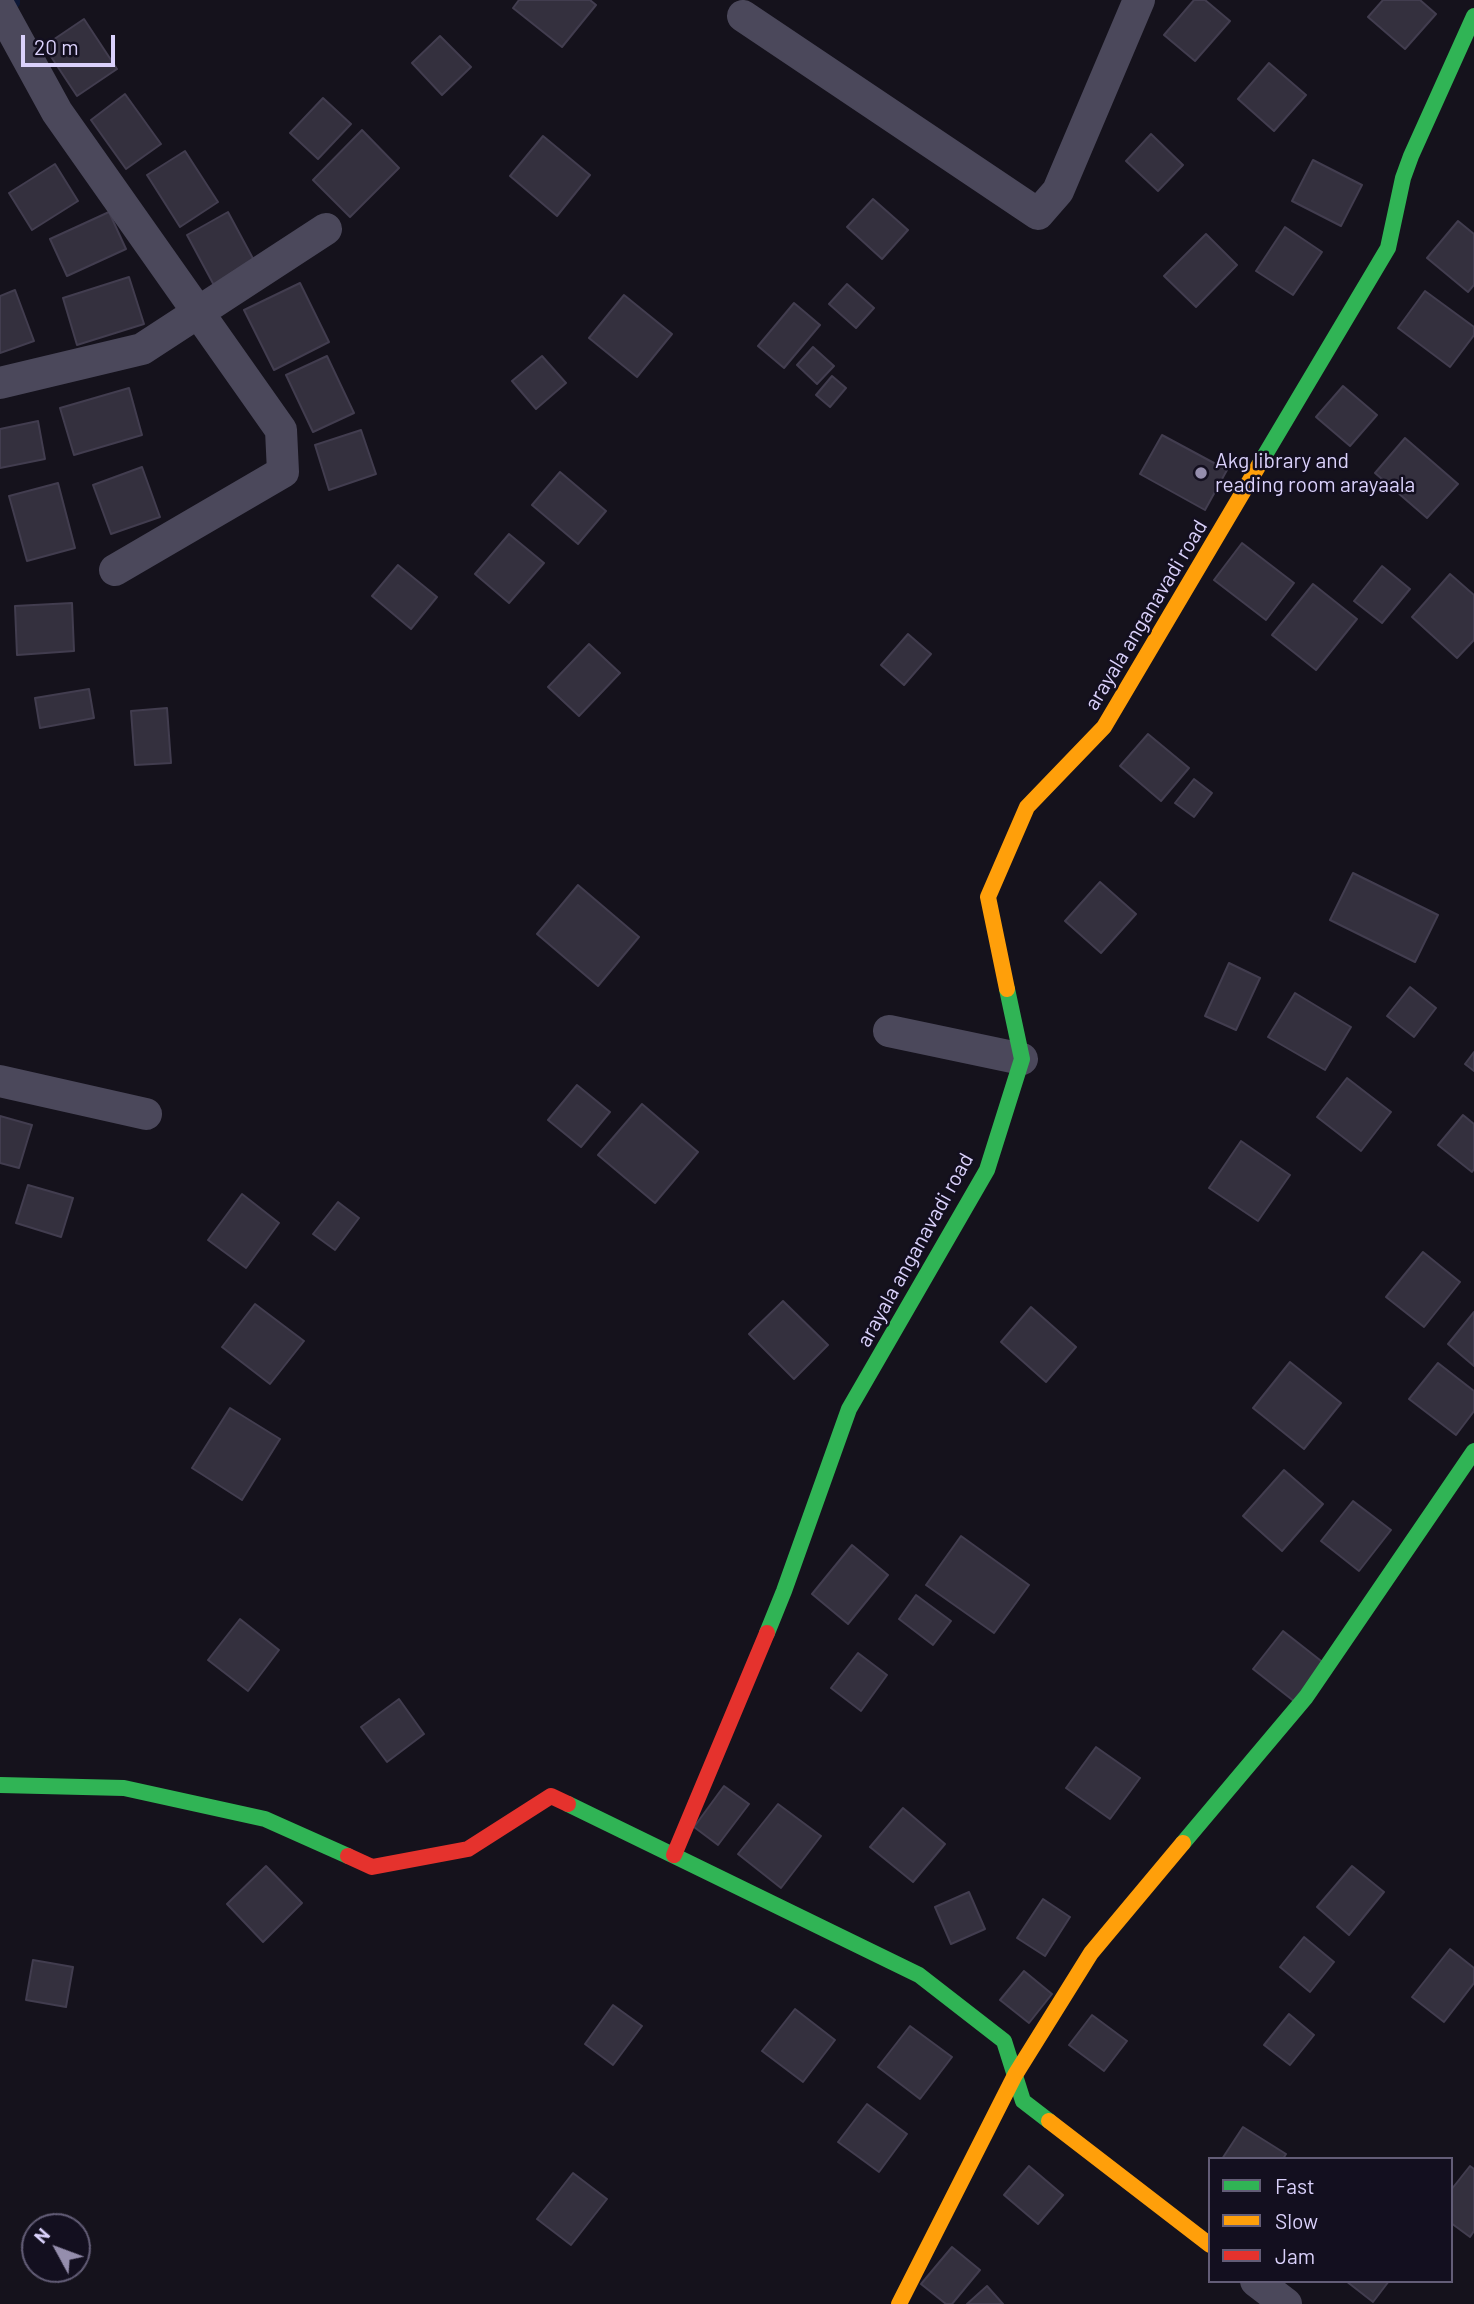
<!DOCTYPE html>
<style>
body{margin:0}
#map{position:relative;width:1474px;height:2304px;overflow:hidden;background:#15121c;font-family:Barlow,sans-serif}
canvas{display:block}
.legend{position:absolute;left:1208px;top:2157px;width:245px;height:126px;box-sizing:border-box;background:#130f1f;border:2px solid #635d77;margin:0;padding:9px 12px;list-style:none;font-size:21px;color:#dad1fb}
.legend li{display:flex;align-items:center;gap:14px;height:35px}
.legend b{width:35px;border:2px solid #635d77}
.north{position:absolute;left:21px;top:2213px;width:70px;height:70px;box-sizing:border-box;background:#130f1f;border:2px solid #635d77;border-radius:50%;rotate:311deg;font-size:19px;font-weight:700;line-height:28px;text-align:center;color:#dad1fb}
.north::after{content:'';display:block;margin:auto;width:24px;height:32px;background:#958ead;clip-path:polygon(50% 0,100% 100%,50% 72%,0 100%)}
.scale{position:absolute;left:21px;top:35px;width:94px;height:32px;box-sizing:border-box;border:4px solid #dad1fb;border-top:0;padding-left:9px;font-size:21px;line-height:24px;white-space:nowrap;color:#dad1fb;-webkit-text-stroke:5px #130f1f;paint-order:stroke}
</style>
<div id="map">
<canvas width="1474" height="2304"></canvas>
<ul class="legend">
<li><b style="height:9px;background:#30b455"></b>Fast</li>
<li><b style="height:9px;background:#ff9f0a"></b>Slow</li>
<li><b style="height:9px;background:#e5322d"></b>Jam</li>
</ul>
<div class="north">N</div>
<div class="scale">20 m</div>
</div>
<script>
const context = document.querySelector('canvas').getContext('2d');
context.lineJoin = 'round';
function strokePath(path, color, width, dash) { context.strokeStyle = color; context.lineWidth = width; context.lineCap = dash ? 'butt' : 'round'; context.setLineDash(dash || []); context.stroke(path); }
function fill(path, color) { context.fillStyle = color; context.fill(path, 'evenodd'); }
function drawText(font, color, halo, rows, align = 'center') {
  context.font = font + ' Barlow,sans-serif'; context.lineWidth = 5; context.setLineDash([]); context.textBaseline = 'middle'; context.strokeStyle = halo; context.fillStyle = color; for (const [text, x, y, turn = 0] of rows) {
    context.save(); context.translate(x, y); context.rotate((+turn || 0) * Math.PI / 180); context.textAlign = isNaN(turn) ? turn : align; if (halo) context.strokeText(text, 0, 0); context.fillText(text, 0, 0); context.restore();
  }
}
strokePath(new Path2D(`
 M15,0v3`), '#0e1837', 10);
const building = new Path2D(`
 M519,0h71l6,5 -34,42 -49,-39z
 M1194,0h11l25,21 -35,40 -31,-26z
 M1383,0h37l16,14 -31,35 -37,-32z
 M84,19l33,50 -40,27 -33,-50z
 M440,36l31,31 -29,28 -30,-32z
 M1269,63l37,32 -32,36 -36,-32z
 M125,94l36,50 -35,25 -35,-49z
 M323,98l28,26 -33,35 -28,-26z
 M362,130l37,38 -49,49 -37,-37z
 M1151,134l32,31 -25,26 -32,-30z
 M543,136l47,39 -33,41 -47,-40z
 M185,151l33,51 -38,25 -33,-52z
 M1313,160l49,25 -21,41 -49,-25z
 M55,164l23,37 -46,29 -23,-37z
 M873,199l35,31 -26,29 -35,-32z
 M109,212l17,37 -59,27 -17,-37z
 M228,212l29,54 -41,23 -29,-54z
 M1458,221l16,13v51l-6,7 -41,-34z
 M1285,227l37,25 -29,43 -37,-24z
 M1206,234l31,31 -41,42 -32,-31z
 M129,277l15,47 -67,21 -14,-47z
 M300,283l29,59 -55,28 -30,-60z
 M847,284l27,24 -18,20 -27,-24z
 M15,290l19,51 -34,12v-57z
 M1425,291l49,36v8l-24,32 -52,-39z
 M624,295l48,39 -35,43 -48,-39z
 M794,303l26,22 -36,43 -26,-22z
 M813,347l21,19 -17,18 -20,-19z
 M327,356l27,57 -41,19 -27,-57z
 M542,356l24,27 -30,26 -24,-28z
 M832,376l14,12 -16,19 -14,-12z
 M1343,386l34,29 -27,31 -34,-29z
 M129,388l13,47 -68,20 -14,-47z
 M38,421l7,38 -45,9v-39z
 M361,430l15,44 -47,16 -14,-45z
 M1162,435l65,35 -22,40 -65,-36z
 M1405,438l53,46 -31,34 -52,-45z
 M142,467l18,50 -49,17 -18,-49z
 M560,472l46,39 -28,33 -46,-39z
 M58,483l17,65 -48,13 -18,-65z
 M509,534l35,29 -35,40 -34,-29z
 M1242,543l52,40 -28,37 -52,-40z
 M398,565l39,32 -26,32 -39,-33z
 M1382,566l28,23 -28,34 -28,-22z
 M1450,574l24,21v45l-17,18 -45,-41z
 M1313,584l44,35 -41,51 -44,-35z
 M72,603l2,48 -57,4 -2,-49z
 M908,634l23,20 -27,31 -23,-20z
 M589,644l31,29 -41,43 -31,-29z
 M89,689l5,29 -54,10 -5,-30z
 M167,708l4,55 -36,2 -4,-54z
 M1148,734l41,34 -28,33 -41,-35z
 M1194,779l18,14 -18,24 -19,-14z
 M1353,873l85,42 -23,47 -85,-42z
 M1100,882l36,32 -35,39 -36,-32z
 M578,885l61,52 -41,49 -61,-52z
 M1229,963l31,15 -24,52 -31,-14z
 M1410,987l26,21 -22,29 -27,-21z
 M1295,993l56,34 -26,43 -57,-33z
 M1474,1052v19l-9,-7z
 M1347,1078l44,34 -30,39 -44,-34z
 M577,1085l33,27 -29,35 -33,-27z
 M642,1104l56,48 -43,51 -57,-48z
 M1463,1115l11,9v45l-2,3 -34,-27z
 M0,1116l32,9 -13,43 -19,-5z
 M1241,1141l49,34 -32,46 -49,-33z
 M28,1185l45,13 -12,39 -45,-14z
 M242,1194l37,29 -33,45 -38,-28z
 M338,1202l21,16 -24,32 -22,-16z
 M1423,1252l37,30 -36,45 -38,-30z
 M783,1301l45,44 -34,34 -45,-45z
 M255,1304l49,37 -34,43 -48,-37z
 M1031,1307l45,40 -30,35 -45,-40z
 M1474,1312v54l-26,-22z
 M1290,1362l51,41 -37,46 -51,-41z
 M1438,1363l36,28v20l-18,24 -47,-36z
 M230,1408l50,31 -38,61 -50,-32z
 M1284,1470l39,34 -41,47 -39,-35z
 M1353,1501l38,29 -32,41 -38,-30z
 M961,1536l68,49 -35,48 -68,-48z
 M852,1545l36,30 -40,49 -36,-30z
 M916,1595l35,26 -18,24 -34,-26z
 M240,1619l39,31 -31,41 -40,-31z
 M1283,1631l42,33 -30,38 -42,-33z
 M858,1653l29,22 -26,36 -30,-23z
 M399,1699l25,35 -37,28 -26,-35z
 M1096,1747l44,31 -30,41 -44,-31z
 M724,1786l25,18 -31,41 -24,-18z
 M778,1804l43,32 -40,52 -43,-34z
 M903,1808l42,36 -32,38 -43,-35z
 M266,1866l36,37 -39,39 -36,-38z
 M1352,1866l32,26 -35,43 -32,-28z
 M969,1892l16,37 -34,15 -16,-37z
 M1043,1899l27,18 -25,39 -28,-18z
 M1304,1937l30,25 -24,30 -30,-25z
 M1450,1949l24,19v15l-30,39 -32,-25z
 M33,1960l40,7 -7,40 -40,-7z
 M1024,1971l28,23 -23,29 -29,-23z
 M613,2005l29,21 -29,39 -28,-21z
 M795,2009l40,31 -32,42 -41,-31z
 M1289,2014l25,21 -24,30 -26,-20z
 M1092,2015l35,26 -23,30 -35,-26z
 M910,2026l42,31 -32,42 -42,-32z
 M867,2104l40,30 -28,38 -41,-30z
 M1243,2127l43,27 -3,5h-61z
 M1029,2166l34,29 -25,29 -34,-29z
 M1470,2166l4,3v62l-4,6 -19,-14v-33z
 M573,2173l34,26 -36,46 -34,-26z
 M952,2247l28,23 -28,34h-6l-25,-20z
 M1346,2281h43l-16,21z
 M987,2286l16,18h-36z`);
fill(building, '#34303e');
strokePath(building, '#423d4f', 2);
strokePath(new Path2D(`
 M0,8l57,104 224,318 2,42 -168,98
 M743,16l295,198 20,-23 81,-191
 M0,383l142,-34 184,-120
 M889,1031l133,28
 M0,1081l146,33
 M1256,2281l30,23`), '#4b485b', 32);
strokePath(new Path2D(`
 M1259,465l129,-217 15,-70 8,-22 63,-140
 M767,1633l17,-42 65,-182 138,-239 35,-111 -15,-70
 M0,1785l124,3 141,31 83,37
 M568,1804l351,171 85,66 19,60 26,20
 M1183,1843l123,-146 168,-246`), '#30b455', 16);
strokePath(new Path2D(`
 M1007,989l-19,-92 39,-90 77,-80 155,-262
 M1049,2121l161,124
 M899,2304l116,-229 76,-122 92,-110`), '#ff9f0a', 16);
strokePath(new Path2D(`
 M674,1855l93,-222
 M348,1856l24,11 96,-18 83,-53 17,8`), '#e5322d', 16);
for (const [x, y, r, color] of [
 [1201,473,7,"#958ead"]
]) { const dot = new Path2D(); dot.arc(x, y, r, 0, 2 * Math.PI); context.fillStyle = color; context.fill(dot); strokePath(dot, '#130f1f', 2.5); }
drawText('21px', '#dad1fb', '#130f1f', [
 ["Akg library and",1215,461],
 ["reading room arayaala",1215,485]
], 'left');
drawText('21px', '#dad1fb', '#130f1f', [
 ["arayala anganavadi road",1146,615,-59],
 ["arayala anganavadi road",915,1250,-61]
]);
</script>
